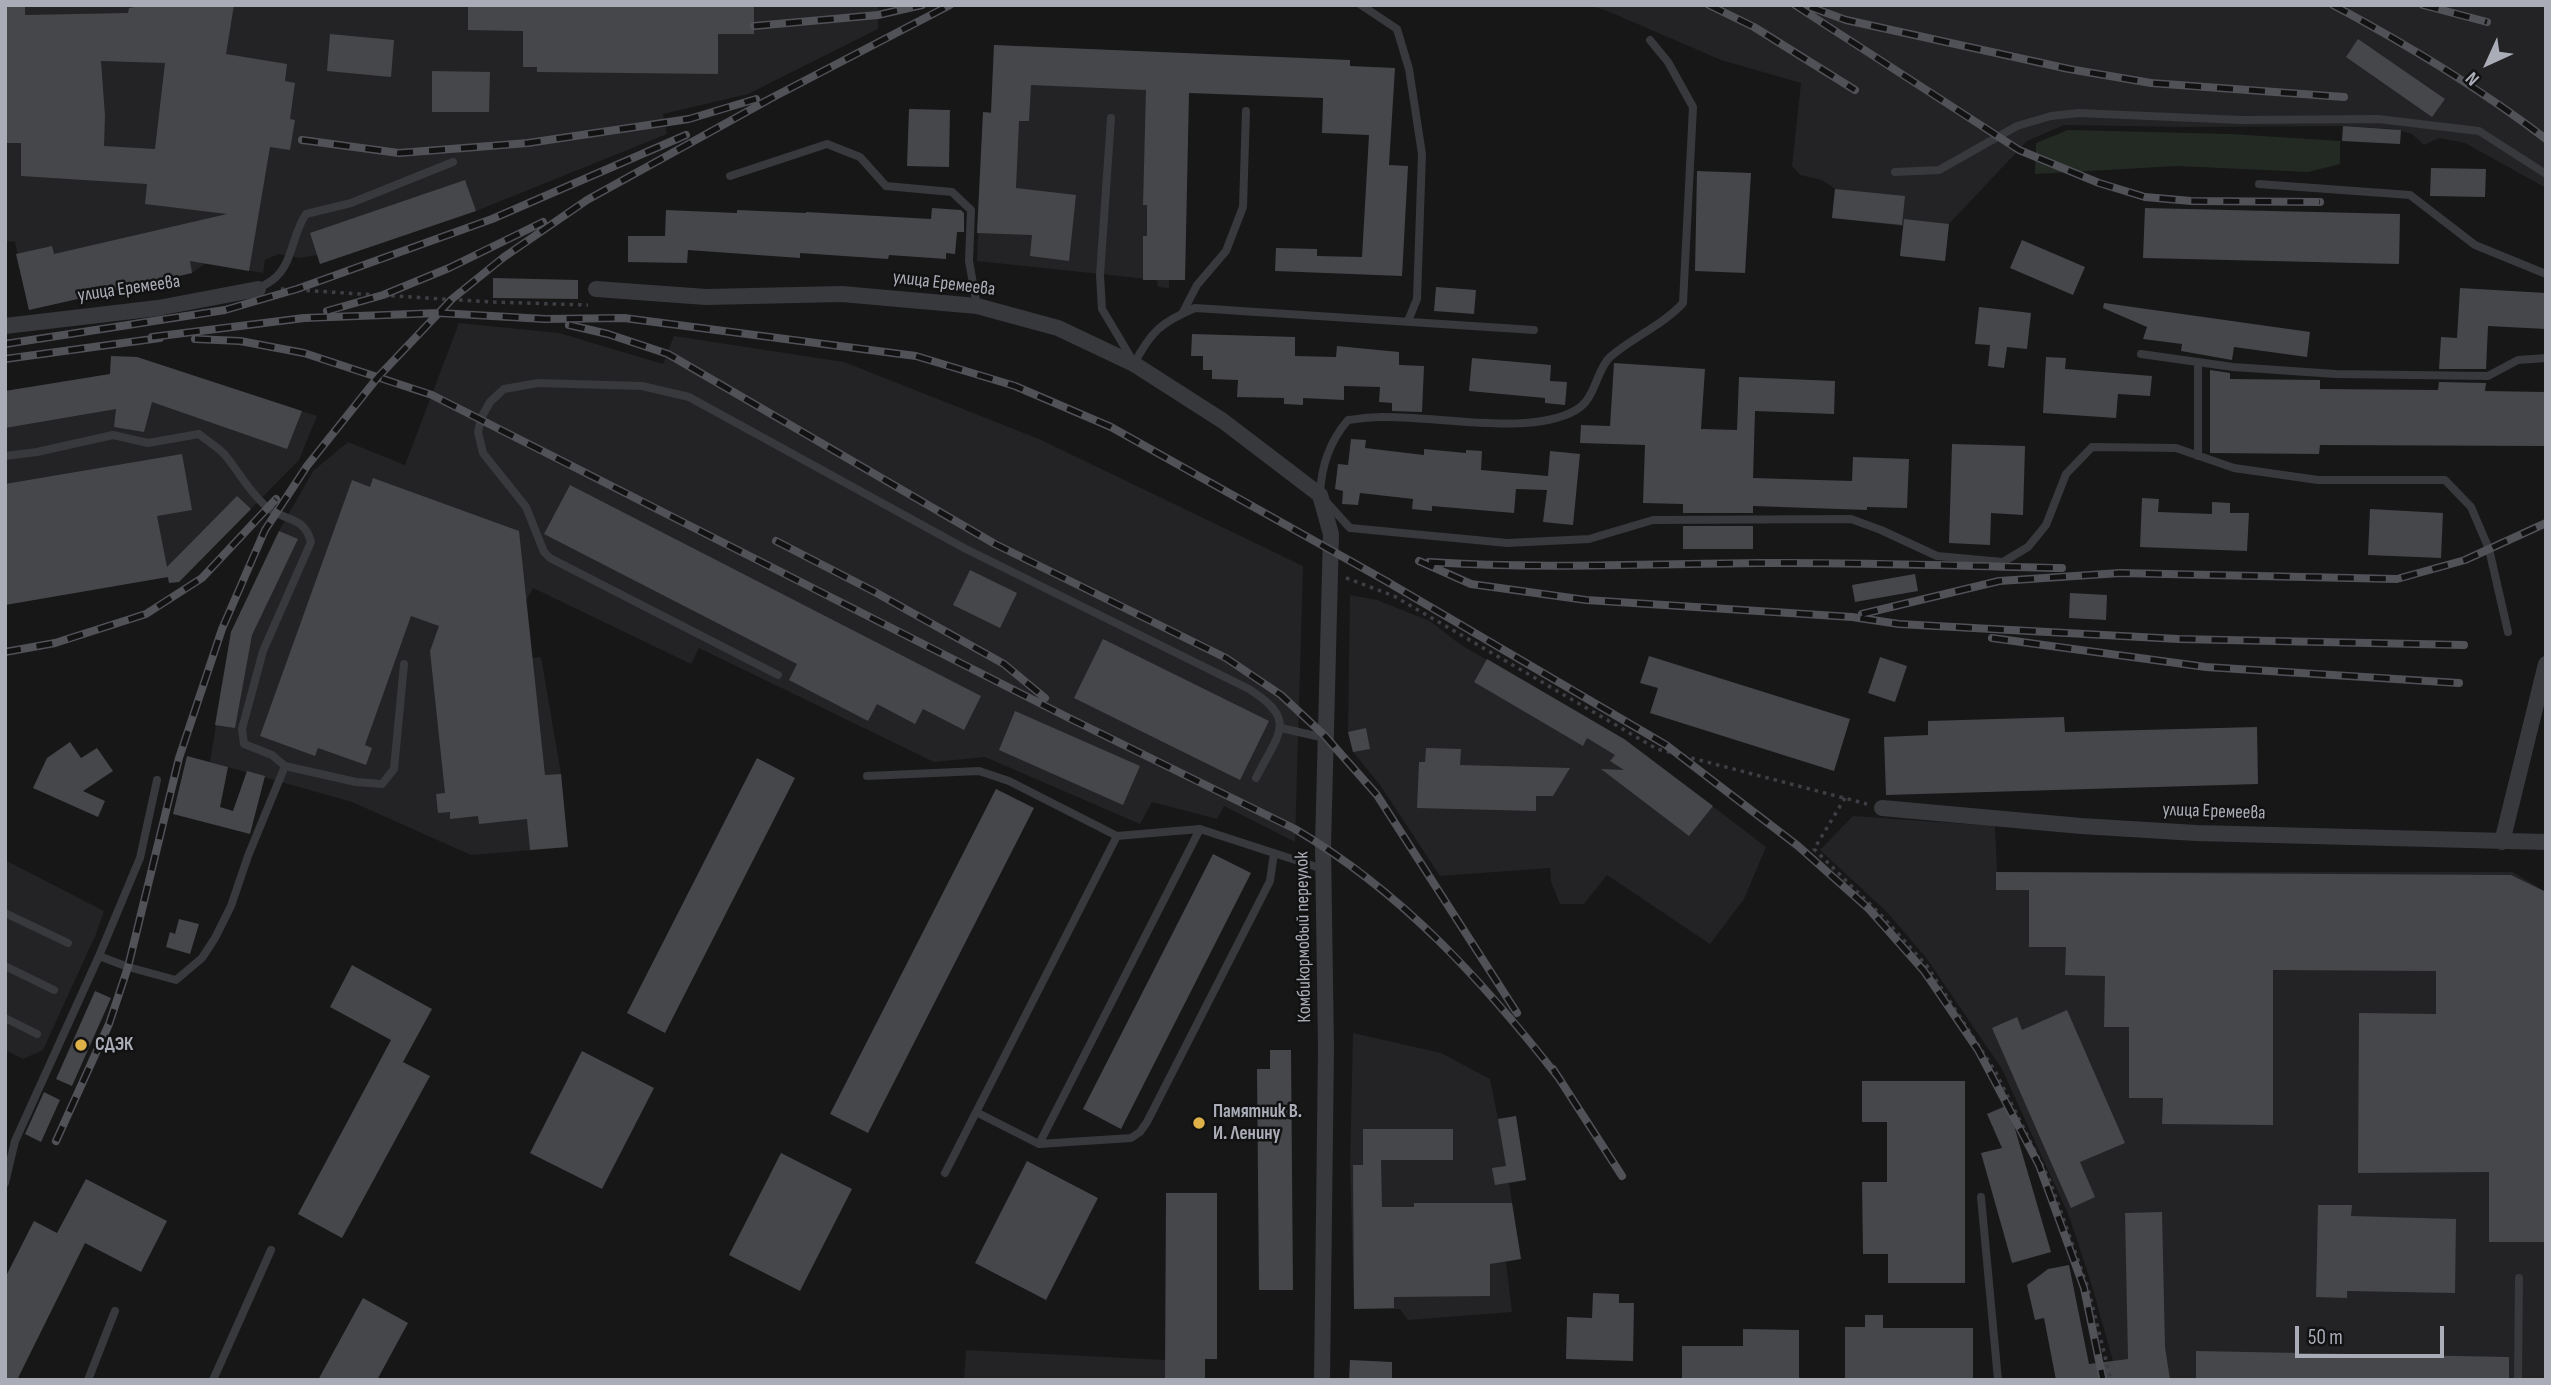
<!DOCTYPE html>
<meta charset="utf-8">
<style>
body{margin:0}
#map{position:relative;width:2551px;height:1385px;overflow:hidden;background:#171718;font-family:"Sofia Sans Condensed",sans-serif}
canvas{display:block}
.frame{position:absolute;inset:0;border:7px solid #aaadb7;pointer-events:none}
.north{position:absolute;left:2453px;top:28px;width:70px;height:70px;-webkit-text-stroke:5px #121213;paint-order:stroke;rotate:225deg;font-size:19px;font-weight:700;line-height:28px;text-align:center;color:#aaadb7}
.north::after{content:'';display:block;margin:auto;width:24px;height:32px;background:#aaadb7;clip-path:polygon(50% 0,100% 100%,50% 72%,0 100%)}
.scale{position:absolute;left:2295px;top:1326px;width:149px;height:32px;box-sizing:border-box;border:4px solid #aaadb7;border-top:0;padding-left:9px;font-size:21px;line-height:24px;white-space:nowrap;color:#aaadb7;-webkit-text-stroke:5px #121213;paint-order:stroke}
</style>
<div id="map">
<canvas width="2551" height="1385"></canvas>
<div class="frame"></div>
<div class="north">N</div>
<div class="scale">50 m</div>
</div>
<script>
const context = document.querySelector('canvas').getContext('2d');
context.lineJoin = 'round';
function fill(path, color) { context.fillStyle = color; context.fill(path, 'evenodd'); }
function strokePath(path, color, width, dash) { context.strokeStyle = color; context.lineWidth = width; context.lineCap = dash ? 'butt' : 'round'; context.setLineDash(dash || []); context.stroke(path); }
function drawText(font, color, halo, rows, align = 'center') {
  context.font = font + ' "Sofia Sans Condensed",sans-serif'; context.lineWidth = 5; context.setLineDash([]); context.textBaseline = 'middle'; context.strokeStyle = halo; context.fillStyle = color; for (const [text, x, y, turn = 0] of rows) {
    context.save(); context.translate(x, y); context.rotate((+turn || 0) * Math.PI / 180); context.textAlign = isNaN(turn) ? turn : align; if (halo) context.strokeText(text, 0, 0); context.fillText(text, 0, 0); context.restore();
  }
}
fill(new Path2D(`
 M5,5h873v24l-130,65 -85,20 4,20 -191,77 -156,53 -3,-9 -17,3 -22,-4 -13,6 -2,13 -57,-10 -14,10 -163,37 -14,-68 -10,-1z
 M1588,5h958v183l-81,-45 -26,-5 -15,7 -12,-11 -17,-5 -52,-3 -156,1 -123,-2 -37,16 -78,83 -4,37 -45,-5 3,-30 -71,-8 3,-29 -13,-9 -22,-5 -8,-9 9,-83 -80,-23 -116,-50z
 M994,45l181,8 11,110 -1,117h-16v8l-11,-1 -1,-7 -180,-19 6,-149h8z
 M459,323l100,10 104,31 11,-28 170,26 195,77 264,127 -8,276 -71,-36 -7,13 -65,-17 -12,22 -155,-67 -51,5 -235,-114 -8,16 -158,-76 -7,13 6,57 9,-1 20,117 7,73 -97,8 -119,-53 -142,-40 21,-130 48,-101 34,-60 35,-29 57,23z
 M111,356l26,1 180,59 -18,44 -120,122 -10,1 -2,-6 -162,28v-214l105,-17z
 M1350,595l27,5 53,21 31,24 165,95 140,107 -22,52 -34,45 -103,-69 -23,29h-24l-9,-22 -1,-14 -110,8 -60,-91 -27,-33 -5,-20z
 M1853,816l142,10 2,46h516l33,20v488h-430l-3,-19 -21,-75 -23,-70 -67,-147 -75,-110 -40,-47 -67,-62z
 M5,860l99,51 -8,23 -53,116 -20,9 -18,-9z
 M1353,1033l88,20 49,26 8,40 18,-3 10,64 -17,3 12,76 -15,3 6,50 -104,8 -8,-11h-46l-4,-146z
 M966,1350l200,10 39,-1v21h-241z`), '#232325');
fill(new Path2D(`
 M2068,130l163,4 109,7v23l-32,8 -131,-6 -142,8 1,-31z`), '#232a24');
fill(new Path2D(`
 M5,5h20v10l103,-2 1,-5 18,-3h87l-8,49 61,10 -2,17 10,2 -5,36 5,1 -5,30 -20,-3 -21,124 -59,-10 2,12 -163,37 -13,-56 36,-8 2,8 173,-40 -82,-10 2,-20 -126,-8v-33h-16zM101,61l64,2 -10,86 -51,-3 1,-30z
 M468,5h286v29h-36v40l-181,-2v-5h-14v-36l-55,-1z
 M330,34l64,6 -3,37 -64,-6z
 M2358,39l87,60 -13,18 -86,-60z
 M994,45l356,15v6l45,2 -6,97 19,1 -6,110 -127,-5 1,-23 41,1v7l45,1 7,-122 -47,-2 1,-35 -134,-5 -4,187h-42v-44h4v-31h-4l3,-115 -115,-5 -2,36h-10l-3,67 60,7 -7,66 -39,-5 2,-21 -55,-2 6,-121 8,1z
 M432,71l58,1 -1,40h-57z
 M909,109l41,1 -1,57 -42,-1z
 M2343,126l58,4 -1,14 -58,-3z
 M2431,168l55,1 -1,28 -55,-1z
 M1697,171l54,2 -6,100 -50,-2z
 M465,180l11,31 -156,53 -10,-31z
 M1835,189l70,7 -3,29 -70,-7z
 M932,208l29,2 3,3v19h-7l-2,22 -9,-1v6l-57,-4 -1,4 -88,-6v5l-112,-8 -1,13 -59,-1v-26h37l1,-26 71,3v-3l69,3v-1l125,7z
 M2145,208l255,6 -1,50 -256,-6z
 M1904,219l45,5 -4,37 -45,-5z
 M2022,240l63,27 -12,28 -63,-27z
 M493,278l85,2v19l-85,-1z
 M1436,287l40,3 -2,24 -40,-3z
 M2460,288l86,5v36l-58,-3 -2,43h-47l2,-32 16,1z
 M2104,303l206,29 -3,25 -73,-10 -2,13 -51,-9 1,-7 -39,-5 4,-12 -44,-19z
 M1979,307l52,6 -4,36 -20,-2 -3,21 -16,-2 2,-21 -15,-1z
 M1192,334l103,3v19l41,1 1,-11 62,6v13l25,1 -2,46 -30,-1v-8l-13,-1 1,-15 -36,-1v14l-41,-2v7l-19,-1v-6l-47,-1 1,-17 -26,-1v-9h-9v-14h-12z
 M111,356l26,1 165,54 -15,38 -135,-47 -8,30 -30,-5 2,-18 -111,19v-37l105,-17z
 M2046,357l20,1 -1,11 87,7 -2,20 -32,-2 -2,24 -73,-5z
 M1472,358l79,7 -1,16 17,1 -2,23 -20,-2v-5l-76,-7z
 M1614,363l91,6 -4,60 36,1 2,-53 96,4 -1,33 -79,-3 -2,67 99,3 1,-24 56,2 -2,49 -40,-1v3l-114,-4v7h-70v-9l-40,-1 2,-58 -65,-2 1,-18 29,1z
 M2210,370l20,3v6l90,1v9l118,1 1,-8 47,1 -1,8 61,1v54l-226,-1 -1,9 -109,-1z
 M1351,439l15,1 -1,8 59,7v-6l42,4v-3l16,1 -1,19 67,6 2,-25 30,3 -7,71 -30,-3 4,-32 -31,-1 -2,24 -82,-7v5l-20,-2 1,-10 -53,-6 -2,12 -16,-1 1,-13 -8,-2 3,-25 10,1z
 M1952,444l73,2 -2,69 -32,-2 -1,32 -41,-2z
 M182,454l10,56 -35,6 10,51 70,-71 14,13 -72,73 -10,1 -1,-6 -163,28v-121z
 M373,478l146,53 26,244 16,-1 7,73 -38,3 -3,-31 -48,5 -1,-8 -28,3v-7l-12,1 -2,-19 9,-1 -15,-142 9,-25 -28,-10 -46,129 7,3 -6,17 -48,-17 -3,8 -55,-20 92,-256 18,7z
 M570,485l411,211 -17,34 -41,-21 -8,15 -38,-20 -9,17 -79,-41 8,-16 -253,-130z
 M2142,498l17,1 -1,13 54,2v-12l18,1v10h19l-2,38 -107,-4z
 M2370,509l73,4 -2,45 -73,-3z
 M1683,526h70v23h-70z
 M279,531l19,8 -46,96 -17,93 -20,-3 16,-93z
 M970,570l47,23 -17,35 -47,-23z
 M1915,574l3,17 -63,11 -3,-17z
 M2070,593l37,2 -1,25 -37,-2z
 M1103,639l166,82 -29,59 -166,-82z
 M1649,656l201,63 -16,52 -184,-58 8,-25 -18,-5z
 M1880,657l27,9 -12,36 -27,-9z
 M1487,659l137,80 89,67 -24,30 -88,-67 23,1 -14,-9 5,-6 -28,-17 -4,8 -109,-64z
 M1015,711l125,55 -17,39 -124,-55z
 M2064,717l1,15 192,-5 1,57 -372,11 -2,-58 44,-2v-14z
 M1366,728l4,21 -17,3 -5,-20z
 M70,742l11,16 16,-10 16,23 -30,20 22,10 -7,16 -65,-29 14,-30z
 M1426,748l35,1 -1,16 110,3 -17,28h-17v15l-119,-3 2,-46h6z
 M187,756l41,11 -8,40 13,4 14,-40 18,5 -15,58 -77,-20z
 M757,758l38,20 -130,255 -38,-20z
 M996,789l38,19 -166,325 -38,-19z
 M1213,854l38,19 -130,256 -38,-20z
 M1996,872l515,3 35,17v350h-57v-70l-131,1 1,-160 77,1v-43l-163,-1v155l-111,-1 1,-26h-34v-71h-25l1,-51 -40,-1 1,-28h-37v-57h-33z
 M179,919l20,5 -9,30 -24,-7 4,-15 5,2z
 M352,965l80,44 -29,53 27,14 -88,162 -44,-24 93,-174 -61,-33z
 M95,991l16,7 -39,88 -16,-7z
 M2067,1010l58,133 -45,19 15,35 -24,11 -79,-180 25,-11 5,13z
 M1270,1050h21l2,240h-34l-2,-221h13z
 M582,1051l72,37 -52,101 -72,-36z
 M1862,1081h103v202h-77v-29h-25l-1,-72h25v-60h-25z
 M44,1092l16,8 -19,42 -16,-8z
 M2008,1105l43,147 -39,11 -31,-110 21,-5 -15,-34z
 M1516,1116l10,64 -31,5 -3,-17 14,-2 -8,-47z
 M1363,1129h90v31h-72l1,47h32v-4h98l9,56 -31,5v32l-96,1v11l-40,1 -1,-144h10z
 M781,1153l71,36 -52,102 -71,-36z
 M1027,1161l71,37 -52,102 -71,-37z
 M86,1179l81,42 -26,51 -56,-29 -68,137h-12v-102l29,-57 23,12z
 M1166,1193h51v166h-12v21h-40z
 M2318,1205h34l-1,11 105,3 -1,74 -108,-2v7l-31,-1z
 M2162,1212l3,135 5,33h-114l-12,-62 -9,2 -8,-35 21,-16 21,-4 20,99 39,-5 -3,-146z
 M1593,1293l26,1v9h15l-1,58 -67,-2 1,-42 25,1z
 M363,1298l45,25 -31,57h-59z
 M1865,1315h18v13h90v52h-128v-53h20z
 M1743,1329l56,1v50h-117v-34h61z
 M2196,1351l313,6v23h-313z
 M1350,1360l42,2v18h-43z`), '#46474b');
strokePath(new Path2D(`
 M281,289l211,13 96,3
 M1346,578l48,18 263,153 210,55
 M1845,798l-31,51 68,67 45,50 68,105 55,110 38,107 23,92`), '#3e3f44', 3.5, [3.5, 5]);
strokePath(new Path2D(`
 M1361,5l36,24 12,40 13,85 -5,145 -9,22
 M1650,40l18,22 25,45 -10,196c-20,22 -50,34 -73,54 -14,13 -14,42 -34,53 -46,27 -142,5 -196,7 -11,0 -22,2 -32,3 -19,22 -27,46 -28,75l30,33 157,15 82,-4 64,-19 198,-1 30,11 56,26 66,6 25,-15 18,-22 20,-51 26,-27 84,1 58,20 84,12h127l26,27 18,42 19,83
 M1111,118l-11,157 2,34 31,52
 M1895,172l44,-2 78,-44 34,-10 28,-3 162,7 137,-1 101,12 67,43
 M730,176l97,-32 33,13 26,29 66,6 19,18 -2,51 8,45
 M2259,184l151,11 65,50 71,29
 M258,289c6,-4 15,-8 19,-13 16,-16 16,-44 29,-62l45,-11 102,-41
 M1182,314l15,-29 29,-34 17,-44 3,-96
 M2141,354l92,13 103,7 152,2 30,-16 28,-2
 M2198,362v94
 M1134,364c17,-33 28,-42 61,-56l339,22
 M5,456l32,-4 76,-17 35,8 51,-9c8,7 19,13 26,21 14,17 25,38 42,52 18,15 37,8 44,35l-48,109 -21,78 2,15 28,11 13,11 -37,90 -17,50 -16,32 -13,20 -26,22 -48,-13 -29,-11
 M778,675l-228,-117 -6,-6 -18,-45 -43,-54 -5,-21 3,-14 9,-16 14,-13 34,-6 104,3 47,11 275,151 285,141c50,32 29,44 7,89
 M1281,728l44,10
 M285,766l71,16 26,2 12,-15 10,-105
 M867,776l112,-5 30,10 108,55 83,-7 123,40
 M5,913l63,30
 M5,966l49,24
 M5,1018l32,16
 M976,1112l63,32 92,-6 9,-6 7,-10 123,-241 4,-28
 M1039,1144l161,-315
 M945,1173l172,-337
 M5,1183l10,-42 84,-185 41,-98 17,-78
 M1981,1197l17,183
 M88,1380l27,-69
 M213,1380l58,-130
 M2518,1380l1,-102`), '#38393d', 8);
strokePath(new Path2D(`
 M596,289l110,8 136,-3 135,12 81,22 76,36 89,57 97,74 11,39 -8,312 3,202 -4,332
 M5,326l153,-18 100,-19
 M1882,808l199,18 115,7 350,9
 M2502,842l44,-178`), '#38393d', 16);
const rail = new Path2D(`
 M1709,5l45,22 101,63
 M1795,5l224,145 80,33 46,14 46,4 129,1
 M2333,5c75,40 146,83 213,134
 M2423,5l64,17
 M1810,7l36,13 223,49 82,14 193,14
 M754,26l124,-11 44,-10
 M760,104l190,-99
 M302,140l97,13 129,-10 161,-24 67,-20
 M327,311l56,-16 66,-27 94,-46
 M569,325l39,9 60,20 327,190 231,114 55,37 44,41 52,59 140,218
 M152,337l152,-19 135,-5 106,6 79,-1 292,38 99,30 96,41 275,154 280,164 132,101 71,63 55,62 54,79 61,115 45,123 19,92
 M195,339l45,2 64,12 128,42 637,323 226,111c107,63 187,151 263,248
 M5,344l220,-34 72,-21 195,-70 194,-84
 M5,359l155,-21
 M776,541l97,50 131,73 41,34
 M1419,561l52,23 115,16 266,17 47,7 279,15 286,6
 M1429,562c110,7 220,2 330,1 101,-1 202,3 303,5
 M1862,614l137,-33 121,-8 277,6 68,-19 81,-37
 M1992,638l214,29 253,16
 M5,652l50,-9 91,-29 56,-36 74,-79
 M1553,1069l69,107
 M56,1141l53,-117 19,-57 51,-209 43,-129 43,-99 42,-64 71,-89 74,-78 52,-42 83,-57 181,-100`);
strokePath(rail, '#515258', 8);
strokePath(rail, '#121213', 5, [16]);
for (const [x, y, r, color] of [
 [81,1045,7,"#deb249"],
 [1199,1123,7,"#deb249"]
]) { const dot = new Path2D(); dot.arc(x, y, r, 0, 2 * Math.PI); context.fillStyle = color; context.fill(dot); strokePath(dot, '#121213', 2.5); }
drawText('19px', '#aaadb7', '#121213', [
 ["улица Еремеева",944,284,7],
 ["улица Еремеева",129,289,-8],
 ["улица Еремеева",2214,812,2],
 ["Комбикормовый переулок",1304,937,-91]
]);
drawText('bold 19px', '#aaadb7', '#121213', [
 ["СДЭК",95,1045],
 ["Памятник В.",1213,1112],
 ["И. Ленину",1213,1134]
], 'left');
</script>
